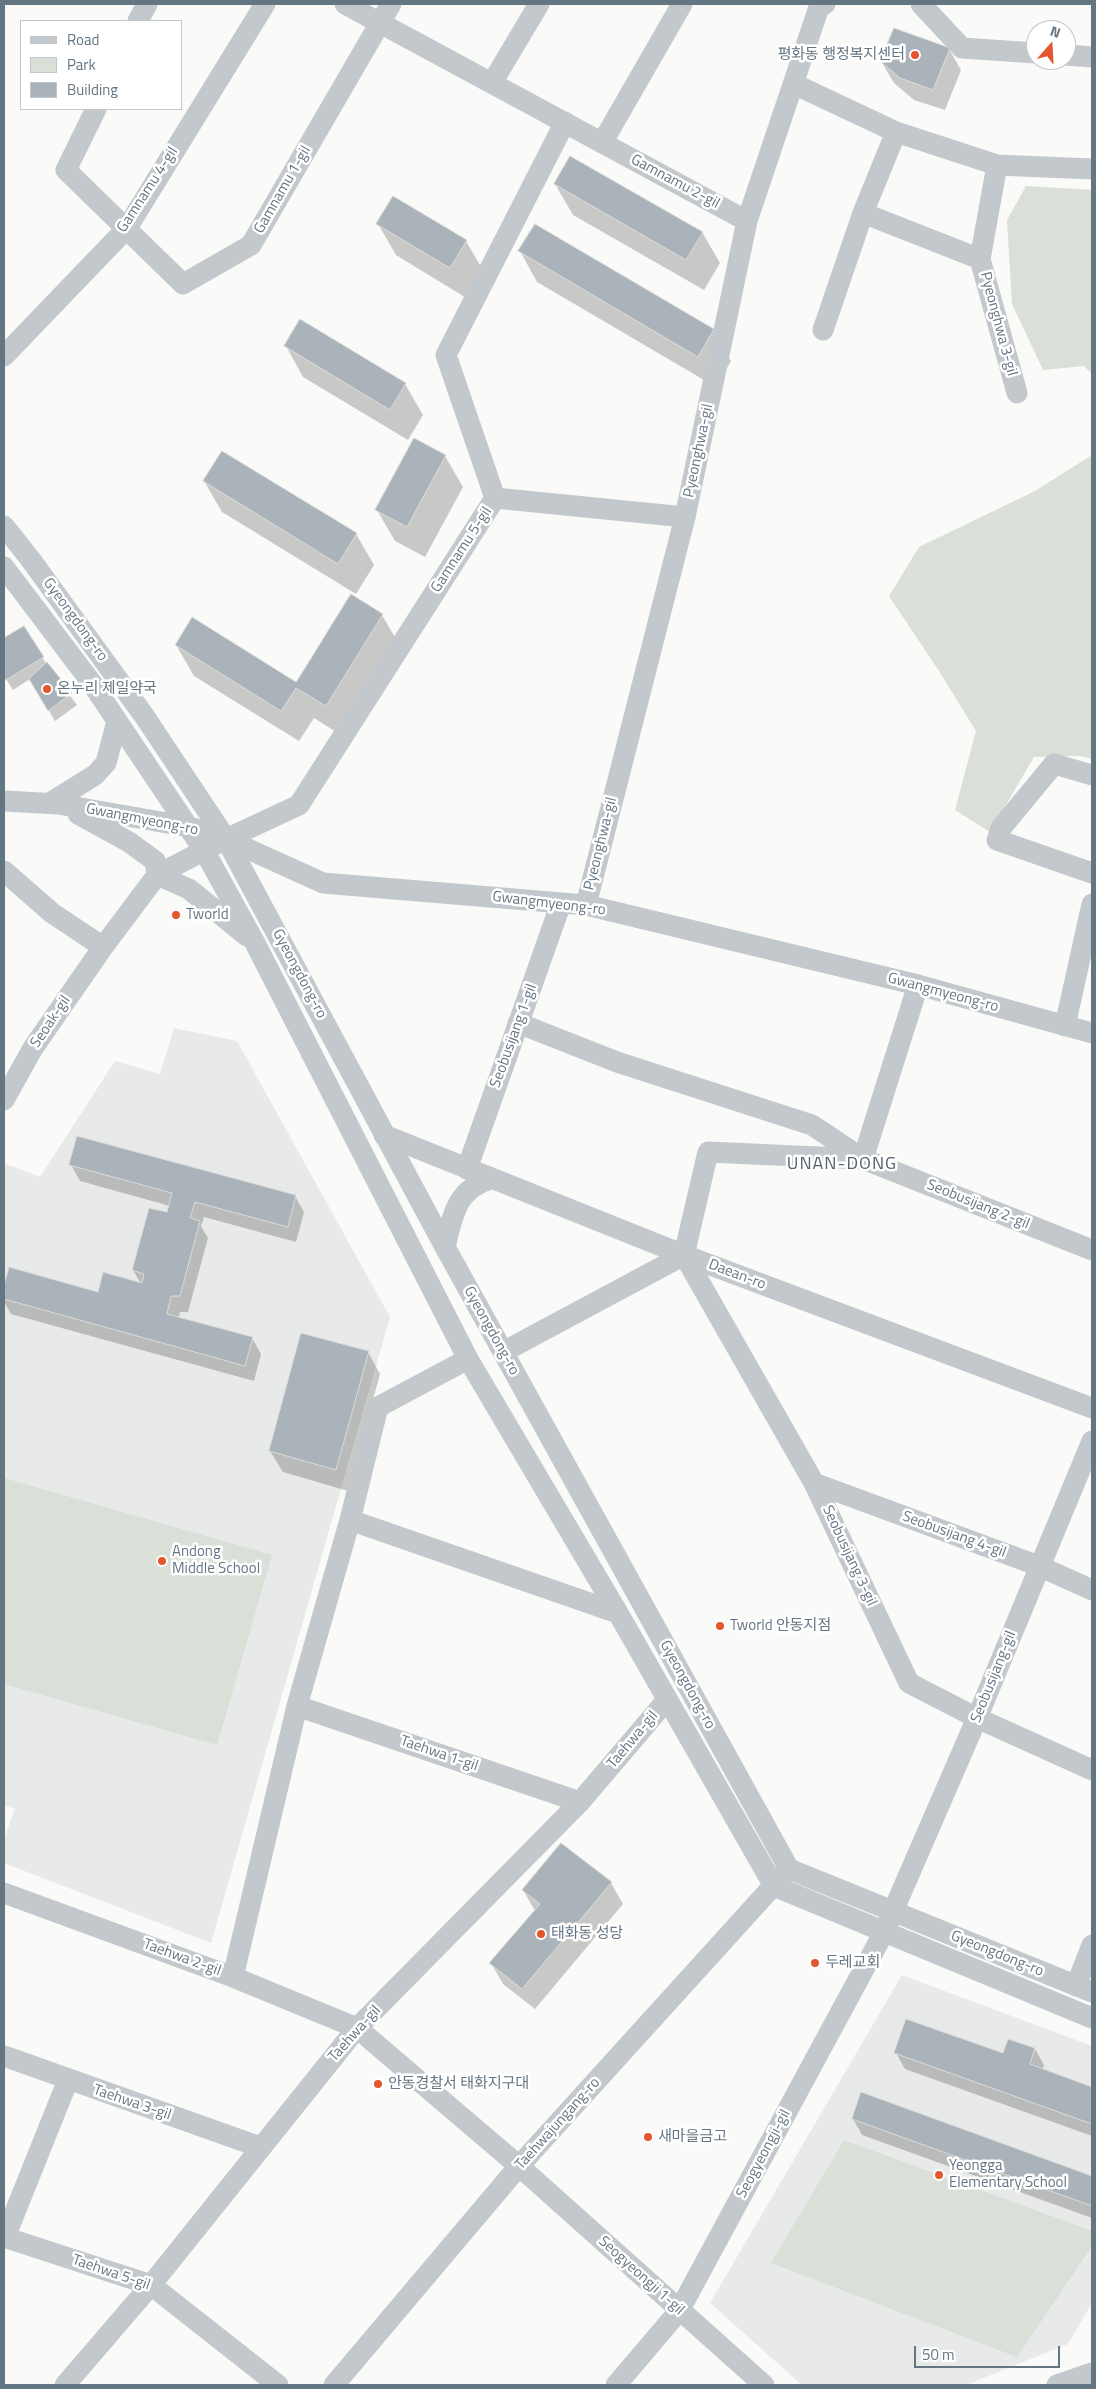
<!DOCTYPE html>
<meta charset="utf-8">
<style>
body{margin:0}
#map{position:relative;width:1096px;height:2389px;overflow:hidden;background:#fafaf8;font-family:"Titillium Web",sans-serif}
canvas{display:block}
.frame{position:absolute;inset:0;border:5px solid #657683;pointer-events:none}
.legend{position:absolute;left:20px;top:20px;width:162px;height:90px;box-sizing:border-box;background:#fff;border:1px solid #c1c8cd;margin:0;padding:6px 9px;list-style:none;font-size:15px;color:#657683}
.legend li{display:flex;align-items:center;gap:10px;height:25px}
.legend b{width:25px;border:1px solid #c1c8cd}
.north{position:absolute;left:1026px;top:20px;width:50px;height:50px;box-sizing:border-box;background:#fff;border:1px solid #c1c8cd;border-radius:50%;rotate:19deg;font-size:14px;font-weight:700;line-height:20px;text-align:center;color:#657683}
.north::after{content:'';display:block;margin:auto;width:18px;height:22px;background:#e4572e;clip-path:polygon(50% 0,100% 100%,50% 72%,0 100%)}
.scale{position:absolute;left:914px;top:2346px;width:146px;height:22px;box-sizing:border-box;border:2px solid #657683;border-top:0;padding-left:6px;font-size:15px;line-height:18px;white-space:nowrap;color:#657683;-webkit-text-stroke:4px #fff;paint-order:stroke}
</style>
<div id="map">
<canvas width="1096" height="2389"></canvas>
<div class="frame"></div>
<ul class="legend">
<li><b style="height:6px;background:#c3c8cc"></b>Road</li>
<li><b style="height:14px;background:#dadfd7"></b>Park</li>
<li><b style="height:14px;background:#aab3b9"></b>Building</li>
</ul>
<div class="north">N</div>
<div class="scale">50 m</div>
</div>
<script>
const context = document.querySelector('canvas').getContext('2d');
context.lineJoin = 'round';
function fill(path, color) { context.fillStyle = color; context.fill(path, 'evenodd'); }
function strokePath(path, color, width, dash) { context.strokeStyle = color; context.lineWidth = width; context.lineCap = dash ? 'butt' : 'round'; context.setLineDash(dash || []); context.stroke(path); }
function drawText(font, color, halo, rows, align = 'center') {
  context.font = font + ' "Titillium Web","Noto Sans KR",sans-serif'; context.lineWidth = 5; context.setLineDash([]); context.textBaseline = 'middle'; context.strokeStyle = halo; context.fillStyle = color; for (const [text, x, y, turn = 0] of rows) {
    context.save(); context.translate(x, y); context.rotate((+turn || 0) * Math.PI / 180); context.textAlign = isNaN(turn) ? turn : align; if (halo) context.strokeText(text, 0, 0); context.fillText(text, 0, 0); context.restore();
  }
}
fill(new Path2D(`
 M174,1028l63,13 153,276 -179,626 -207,-80v-24l11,-30 -11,-4v-642l36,14 75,-116 45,13z
 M902,1975l190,71v257l-24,41 -102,41h-164l-92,-82z`), '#e8e9e9');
fill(new Path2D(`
 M1026,186l66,4v184l-8,-8 -41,4 -31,-66 -5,-84z
 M1092,455v304l-11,-3 -47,1 -44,75 -35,-22 21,-79 -37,-60 -50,-75 30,-49 116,-56z
 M4,1478l268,77 -55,190 -213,-61z
 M844,2140l248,91v15l-75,111 -246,-94z`), '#dadfd7');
fill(new Path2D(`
 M949,49l12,21 -16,40 -31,-10 -20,-17 -13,-22z
 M555,184l147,48 18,31 -16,27 -131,-75z
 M378,224l88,17 18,31 -16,27 -72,-44z
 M520,251l193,79 18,31 -15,26 -179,-105z
 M286,346l119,38 18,31 -15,25 -105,-63z
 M445,456l18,31 -38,70 -30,-16 -18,-31z
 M204,481l152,53 18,31 -18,29 -134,-82z
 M352,596l30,19 18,31 -56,91 -30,-19 -15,23 -105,-65 -18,-31 121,39z
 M24,628l23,37 30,40 -22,16 -25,-42 -17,11 -9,-14v-37z
 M71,1165l224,31 9,16 -8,30 -92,-25 -3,9 7,12 -20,74h-8l-1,6 73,20 9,16 -7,27 -243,-67 -7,-12v-12l5,-21 90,24 42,-9 -8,-14 35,-56 2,-8 -90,-25z
 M368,1352l12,22 -32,117 -65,-19 -13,-21z
 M611,1883l12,21 -88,105 -32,-25 -12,-21 44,-52 -12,-21z
 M1035,2049l9,16 -2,5 50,18v48l-187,-67 -9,-16 108,2z
 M862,2094l230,83v41l-230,-83 -9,-16z`), '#0003');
const building = new Path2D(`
 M894,28l56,20 -17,42 -33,-12 -20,-17z
 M570,156l133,76 -17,28 -132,-76z
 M393,196l74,44 -17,28 -74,-44z
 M535,224l179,105 -16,28 -180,-106z
 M300,319l106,64 -16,27 -106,-64z
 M414,438l32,17 -39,72 -32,-17z
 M222,451l135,82 -19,31 -135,-83z
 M351,594l32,20 -57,92 -30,-18 -15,23 -106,-66 17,-28 104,65z
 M24,626l20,31 -38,23 -2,-3v-39z
 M47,662l25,31 -24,18 -19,-32z
 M77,1136l219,59 -8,32 -93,-25 -5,16 10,3 -20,75h-9l-4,18 86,23 -8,29 -241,-67v-14l5,-18 89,25 5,-20 39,11 2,-9 -12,-4 17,-62 18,4 5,-19 -103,-28z
 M301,1333l68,18 -33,119 -67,-19z
 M561,1843l51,39 -90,107 -33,-26 51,-59 -18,-14z
 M906,2019l97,34 5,-14 27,9 -5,16 62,23v37l-198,-71z
 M861,2092l231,84v30l-240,-87z`);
fill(building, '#aab3b9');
strokePath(building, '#dcdcda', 1);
strokePath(new Path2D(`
 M345,4l402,217
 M921,4l41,44 74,5
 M138,21l9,-17
 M1066,55l26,2
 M492,83l47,-79
 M794,84l102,48 101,33
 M96,109l-30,61 117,114 68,-39 140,-241
 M602,143l80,-139
 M863,213l117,46
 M823,330l40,-117 33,-81
 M4,356l123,-128 138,-224
 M1017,393l-37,-134 17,-94 95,4
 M495,498l190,19
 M4,526l27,34 114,157 81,122 219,408 344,622 303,123
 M4,567l87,115 114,170 50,91 213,416 150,254 156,273 318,132
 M1092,775l-38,-11 -53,64 -4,12 95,33
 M4,801l54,3 132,23 36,12 97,44 263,22 332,80 174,48
 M50,803l45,-28 11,-12 11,-42
 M78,814l51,28 26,19 2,14 32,14 58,47
 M4,871l48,42 51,34
 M586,905l99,-388 62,-296 72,-214 6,-3
 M518,1023l99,39 195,63 51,34 55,-174
 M1065,1026l27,-122
 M4,1100l29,-52 70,-101 54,-72 69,-36 73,-34 196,-307 -49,-143 119,-233
 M384,1135l300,120 408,153
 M467,1169l94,-266
 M445,1247c8,-32 11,-58 46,-68
 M684,1255l130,228 95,200 68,35 115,52
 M684,1255l24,-103 155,7 229,91
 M503,1352l181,-97
 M814,1483l225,83 53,24
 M350,1520l268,93
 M297,1706l283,96
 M4,1893l229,84 124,51 162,138 245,219
 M233,1977l64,-271 53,-186 28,-113 90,-48
 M1076,1986l16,-41
 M4,2056l256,91
 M4,2237l147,48 127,100
 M5,2237l63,-157
 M65,2385l86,-100 206,-257 223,-226 86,-101
 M334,2385l185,-219 264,-291
 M616,2385l63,-74 205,-379 93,-214 115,-277
 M1057,2385l35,-12`), '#c3c8cc', 21);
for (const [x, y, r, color] of [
 [915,55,5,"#e4572e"],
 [47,689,5,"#e4572e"],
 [176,915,5,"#e4572e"],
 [162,1561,5,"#e4572e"],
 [720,1626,5,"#e4572e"],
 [541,1934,5,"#e4572e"],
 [815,1963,5,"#e4572e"],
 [378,2084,5,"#e4572e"],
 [648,2137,5,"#e4572e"],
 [939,2175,5,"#e4572e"]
]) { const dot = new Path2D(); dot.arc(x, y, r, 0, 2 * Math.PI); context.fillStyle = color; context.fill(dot); strokePath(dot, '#fff', 2); }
drawText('15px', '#657683', '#fff', [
 ["평화동 행정복지센터",905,55,"right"],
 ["온누리 제일약국",57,689],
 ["Tworld",186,915],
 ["Andong",172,1552],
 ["Middle School",172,1569],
 ["Tworld 안동지점",730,1626],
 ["태화동 성당",551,1934],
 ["두레교회",825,1963],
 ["안동경찰서 태화지구대",388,2084],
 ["새마을금고",658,2137],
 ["Yeongga",949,2166],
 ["Elementary School",949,2183]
], 'left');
drawText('15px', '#657683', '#fff', [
 ["Gamnamu 2-gil",675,182,28],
 ["Gamnamu 4-gil",148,190,-57],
 ["Gamnamu 1-gil",283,190,-60],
 ["Pyeonghwa 3-gil",998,324,75],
 ["Pyeonghwa-gil",699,451,-78],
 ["Gamnamu 5-gil",462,550,-57],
 ["Gyeongdong-ro",75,620,54],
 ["Gwangmyeong-ro",142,820,11],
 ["Pyeonghwa-gil",601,844,-76],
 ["Gwangmyeong-ro",549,904,7],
 ["Gyeongdong-ro",299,974,62],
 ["Gwangmyeong-ro",943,993,15],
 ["Seoak-gil",51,1022,-56],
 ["Seobusijang 1-gil",514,1036,-70],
 ["Seobusijang 2-gil",978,1205,22],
 ["Daean-ro",737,1275,21],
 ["Gyeongdong-ro",491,1331,61],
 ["Seobusijang 4-gil",954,1535,20],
 ["Seobusijang 3-gil",849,1556,65],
 ["Seobusijang-gil",994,1677,-68],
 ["Gyeongdong-ro",687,1685,61],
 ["Taehwa-gil",633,1740,-50],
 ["Taehwa 1-gil",439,1754,19],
 ["Gyeongdong-ro",997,1954,22],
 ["Taehwa 2-gil",182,1958,20],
 ["Taehwa-gil",355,2034,-48],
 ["Taehwa 3-gil",132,2103,19],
 ["Taehwajungang-ro",558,2124,-48],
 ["Seogyeongji-gil",764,2154,-62],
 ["Taehwa 5-gil",111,2273,19],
 ["Seogyeongji 1-gil",641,2276,42]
]);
context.letterSpacing = '1px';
drawText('18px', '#57646e', '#fff', [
 ["UNAN-DONG",842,1165]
]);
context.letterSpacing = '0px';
</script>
